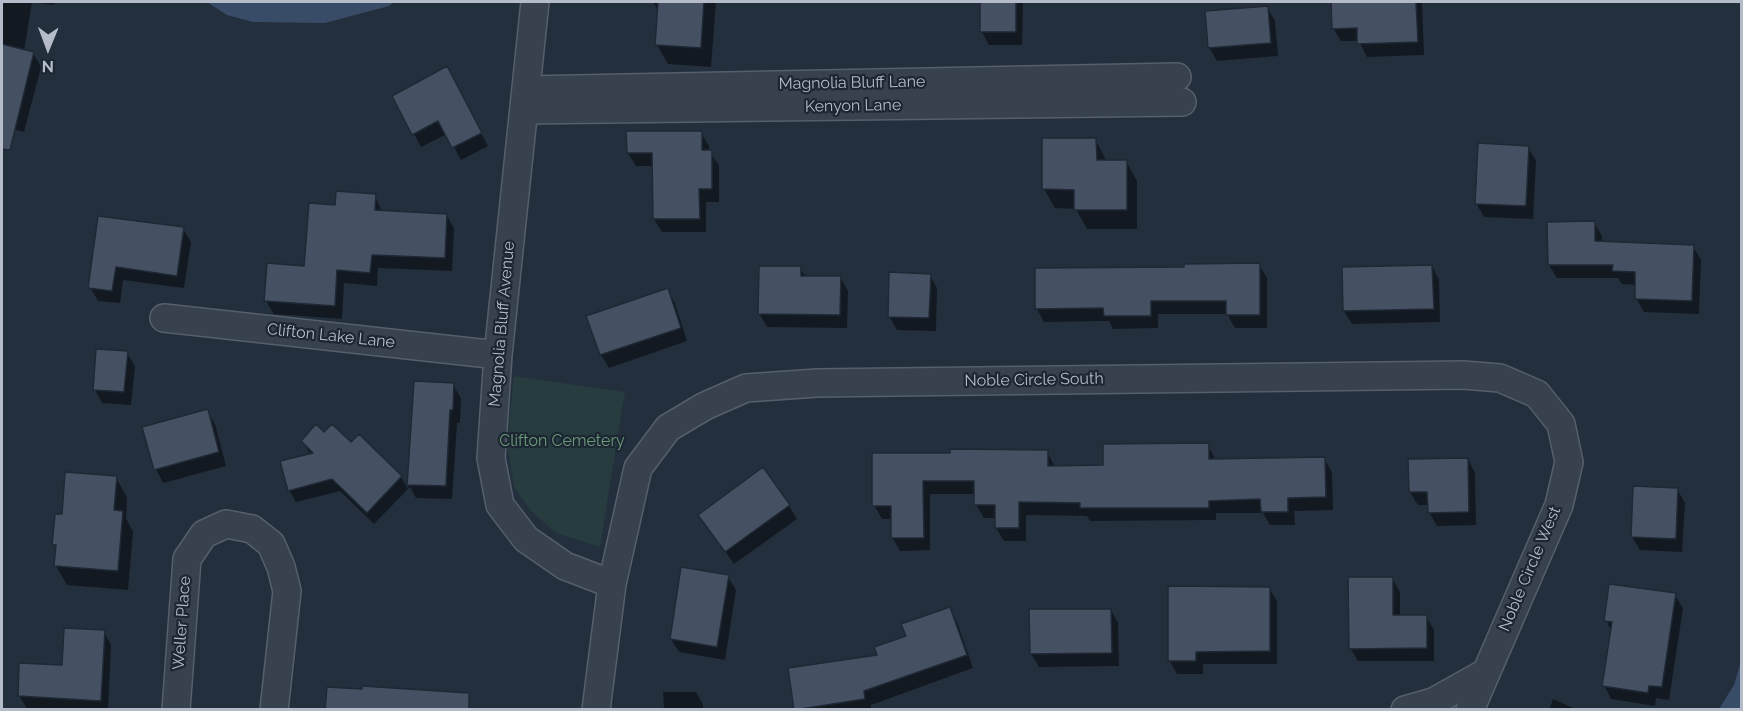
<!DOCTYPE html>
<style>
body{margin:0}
#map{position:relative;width:1743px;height:711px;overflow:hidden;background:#242f3e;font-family:Raleway,sans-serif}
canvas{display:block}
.frame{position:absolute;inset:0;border:3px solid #b4bcc9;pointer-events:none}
.north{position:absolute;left:18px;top:18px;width:60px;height:60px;-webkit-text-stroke:4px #1d2633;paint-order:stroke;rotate:181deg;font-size:16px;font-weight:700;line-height:24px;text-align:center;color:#b4bcc9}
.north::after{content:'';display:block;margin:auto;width:21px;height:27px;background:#b4bcc9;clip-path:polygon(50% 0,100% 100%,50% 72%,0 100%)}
</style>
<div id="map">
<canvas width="1743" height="711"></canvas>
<div class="frame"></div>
<div class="north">N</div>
</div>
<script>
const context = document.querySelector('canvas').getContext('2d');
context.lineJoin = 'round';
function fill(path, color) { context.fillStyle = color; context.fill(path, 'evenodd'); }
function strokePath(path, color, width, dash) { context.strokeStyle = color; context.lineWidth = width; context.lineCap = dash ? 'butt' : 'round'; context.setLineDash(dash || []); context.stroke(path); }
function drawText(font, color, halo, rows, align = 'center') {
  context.font = font + ' Raleway,sans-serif'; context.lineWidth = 4.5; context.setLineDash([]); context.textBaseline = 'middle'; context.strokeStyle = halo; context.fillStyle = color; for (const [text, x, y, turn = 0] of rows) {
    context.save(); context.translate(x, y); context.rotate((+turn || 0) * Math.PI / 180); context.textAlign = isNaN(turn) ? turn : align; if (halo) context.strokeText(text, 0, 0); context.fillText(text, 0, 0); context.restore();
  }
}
fill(new Path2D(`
 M514,376l111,16 -25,155 -44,-14 -25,-22 -17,-24 -7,-43z`), '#263c3f');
fill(new Path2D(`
 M207,2h187l-5,4 -64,17 -72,-1 -26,-7z
 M1741,661v48h-22l15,-24z`), '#394c67');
fill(new Path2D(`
 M2,2h53l-1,3 -22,-3 -8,49 9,2 8,14 -17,65 -22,-6z
 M653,2h63l-5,65 -43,-3 -11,-19 2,-33z
 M982,2h41l-1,43h-33l-7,-13z
 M1332,2h90l2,53 -57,2 -8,-16h-18l-8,-13z
 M1267,7l8,14 3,35 -61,5 -8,-14z
 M454,82l34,64 -27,14 -14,-26 -26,13 -27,-51z
 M701,133l8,13v6l10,13v37h-13v30h-44l-8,-13v-53h-18l-8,-13z
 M1095,139l12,23 19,-1 11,20v48h-50l-11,-20 -21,-1 -11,-19z
 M1528,147l8,14 -3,58 -49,-2 -8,-14z
 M375,196l7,16 64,3 8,13 -2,43 -74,-3 -1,18 -33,-3 -2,36 -68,-5 -8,-13 40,-34 30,-61z
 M100,217l83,12 8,13 -7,46 -61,-8 -3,23 -22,-2 -8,-14z
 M1549,223h45l8,13v7l91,3 8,14 -2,54 -55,-2 -8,-14 1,-13 -15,-1 -4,-6h-61l-8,-13z
 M1259,265l8,13v50h-32l-8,-14h-69v14l-45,1 -4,-8 -65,1 -7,-13 148,-41z
 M1432,266l7,14 1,42 -88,2 -8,-13z
 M800,268l6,9 35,1 7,13 -1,37 -80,-1 -8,-14z
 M930,275l7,13 -1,43 -39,-1 -8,-14z
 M667,290l8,13 12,38 -78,27 -8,-13 -13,-38z
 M127,353l8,13 -4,39 -29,-2 -7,-13z
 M415,383l38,2 8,13 -1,25h-3l-5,76 -36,-1 -6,-11 -2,2z
 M207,411l8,13 11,42 -63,17 -7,-14z
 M302,441l49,3 50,33 7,12 -34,35 -34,-33 -44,11 -7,-12 22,-35z
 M1208,445l8,16 108,-2 8,13 1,38 -39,1 1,14h-25l-7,-12h-47v7l-126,1 -3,-5 -61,-1v26h-22l-8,-13v-10h-12l-8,-13v-11h-46v56l-30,1 -8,-14v-18h-10l-8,-14v-50l173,-3 8,15 49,-1z
 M1468,459l7,14 1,52 -39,1 -8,-14v-7h-11l-8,-13z
 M116,478l11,19 -1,21 7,14 -5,58 -61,-5 -11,-19 1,-15 -3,-6 9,-29z
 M1677,489l8,14 -3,49 -42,-2 -8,-13z
 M789,506l8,13 -63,45 -34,-49z
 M728,577l8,13 -11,70 -46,-8 -8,-13z
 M1392,578l8,14v25l26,-1 8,14v31h-76l-8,-13z
 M1269,588l8,13v63h-74v10h-26l-7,-13z
 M1675,595l8,13 -14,92 -13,-2 -1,8 -44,-7 -7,-14 8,-53 -6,-12z
 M949,608l8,14 16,46 -102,37v5h-75l83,-53z
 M1111,610l7,13 1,43 -80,1 -8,-13z
 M104,632l7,13 -3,65 -81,-1 -8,-14 44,-28z
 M663,692h33l7,13v5h-39z
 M1553,699l25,11h-29z`), '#0007');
const building = new Path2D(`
 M658,2h46l-3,46 -46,-3z
 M980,2h36v30h-36z
 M1331,2h85l2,40 -61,2v-16l-25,1z
 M1268,6l3,37 -63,5 -3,-37z
 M2,44l32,8 -24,98 -8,-1z
 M447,66l35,67 -30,15 -14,-27 -26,14 -20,-39z
 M626,131h76v19h10v39h-13l1,30h-47l-1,-66h-25z
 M1042,138h54l1,22h30v50h-53v-20l-32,-1z
 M1478,143l51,3 -3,60 -51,-2z
 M336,191l40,3 -1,16 72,4 -2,44 -73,-3 -2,18 -33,-3 -2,36 -71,-5 3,-38 37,3 5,-63 26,2z
 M98,216l86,11 -7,49 -61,-9 -4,24 -24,-3z
 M1595,221v20l99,4 -2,56 -57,-2v-27l-23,-1 1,-6h-65l-1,-43z
 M1260,263v52h-34v-14h-75v15h-47l-1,-8 -68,1v-41l149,-1v-3z
 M1432,265l2,44 -91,2 -1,-44z
 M759,266h42v10h40l-1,39 -82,-1z
 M889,272l42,2 -2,44 -41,-1z
 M668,288l13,40 -81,27 -14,-39z
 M96,349l32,2 -4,41 -31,-2z
 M414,381l40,2 -1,27h-3l-4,76 -39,-1z
 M208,409l11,43 -65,18 -12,-43z
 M316,424l8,8 8,-8 19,18 8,-8 43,42 -35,37 -35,-34 -44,12 -8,-30 33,-8 -12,-12z
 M1209,443v16l116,-2 1,40 -38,1v14h-27l-1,-13 -51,2v7h-129v-5l-61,-1v26h-24v-23h-21v-24h-51l1,57h-33v-32h-19v-53h78v-4l98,1v16l55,-1v-21z
 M1468,458l1,54 -41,1 -1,-21h-18l-1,-33z
 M763,467l27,38 -65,47 -27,-37z
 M65,472l52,4 -3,34 9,1 -5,60 -64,-5 2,-21h-4l3,-31h7z
 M1633,486l45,2 -2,51 -45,-2z
 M681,567l48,8 -12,72 -47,-8z
 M1348,577h45v38h34v33l-78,1z
 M1609,584l67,9 -14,94 -13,-1 -1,7 -46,-7 10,-64 -8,-1z
 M1168,586l102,1v64l-74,1v9h-28z
 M950,607l17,48 -103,36 1,8 -71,11 -6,-42 89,-13 -3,-8 32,-11 -5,-12z
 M1029,609h82l1,44 -82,1z
 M64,628l41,2 -4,71 -83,-5 1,-33 43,2z
 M362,686l107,7v17h-144l2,-23 35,2z`);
fill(building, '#455162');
strokePath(building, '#1f2835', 1.5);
const minor = new Path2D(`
 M535,2l-37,353 -7,103 9,47 26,34 39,27 47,18
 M526,90l651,-13
 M524,110l658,-8
 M164,318l334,37
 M176,710l11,-151 17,-25 22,-10 26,5 19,15 10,23 6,24 -13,119
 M596,710l16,-126 26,-116 30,-40 37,-22 41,-18 71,-5 646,-8 37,3 37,16 24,30 8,38 -10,43 -89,205
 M1405,710l28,-8 52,-29`);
strokePath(minor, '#565f6c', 30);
strokePath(minor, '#38414e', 27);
drawText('16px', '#b4bcc9', '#1d2633', [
 ["Magnolia Bluff Lane",852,83,-1],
 ["Kenyon Lane",853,106,-1],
 ["Magnolia Bluff Avenue",502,324,-85],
 ["Clifton Lake Lane",331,336,6],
 ["Noble Circle South",1034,380,-1],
 ["Noble Circle West",1530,569,-67],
 ["Weller Place",182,623,-86]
]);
drawText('16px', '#6b9a76', '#1d2633', [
 ["Clifton Cemetery",562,441]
]);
</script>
